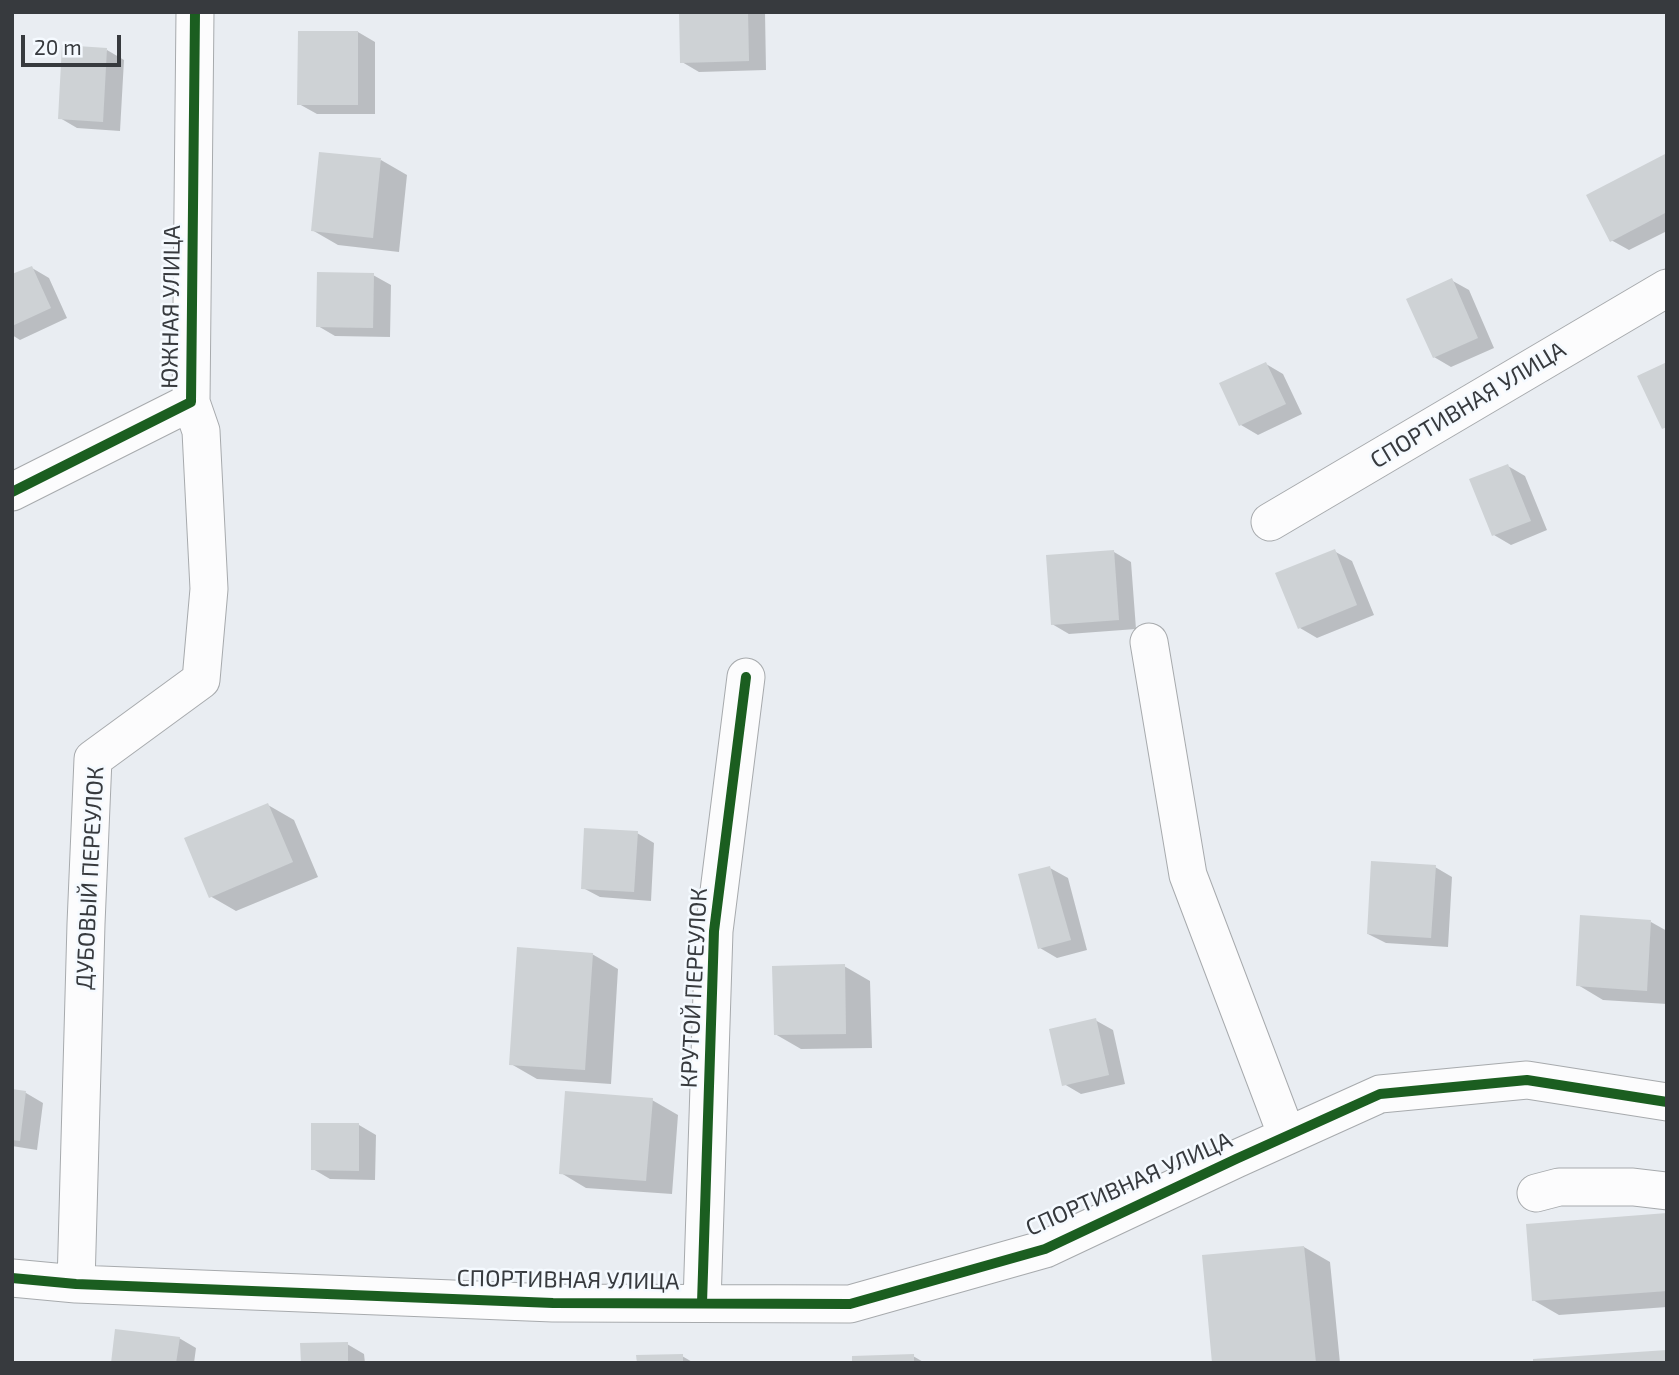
<!DOCTYPE html>
<meta charset="utf-8">
<style>
body{margin:0}
#map{position:relative;width:1679px;height:1375px;overflow:hidden;background:#e9edf2;font-family:"Exo 2",sans-serif}
canvas{display:block}
.frame{position:absolute;inset:0;border:14px solid #373a3e;pointer-events:none}
.scale{position:absolute;left:21px;top:35px;width:100px;height:32px;box-sizing:border-box;border:4px solid #373a3e;border-top:0;padding-left:9px;font-size:21px;line-height:24px;white-space:nowrap;color:#373a3e;-webkit-text-stroke:5px #f5faff;paint-order:stroke}
</style>
<div id="map">
<canvas width="1679" height="1375"></canvas>
<div class="frame"></div>
<div class="scale">20 m</div>
</div>
<script>
const context = document.querySelector('canvas').getContext('2d');
context.lineJoin = 'round';
function fill(path, color) { context.fillStyle = color; context.fill(path, 'evenodd'); }
function strokePath(path, color, width, dash) { context.strokeStyle = color; context.lineWidth = width; context.lineCap = dash ? 'butt' : 'round'; context.setLineDash(dash || []); context.stroke(path); }
function drawText(font, color, halo, rows, align = 'center') {
  context.font = font + ' "Exo 2",sans-serif'; context.lineWidth = 5; context.setLineDash([]); context.textBaseline = 'middle'; context.strokeStyle = halo; context.fillStyle = color; for (const [text, x, y, turn = 0] of rows) {
    context.save(); context.translate(x, y); context.rotate((+turn || 0) * Math.PI / 180); context.textAlign = isNaN(turn) ? turn : align; if (halo) context.strokeText(text, 0, 0); context.fillText(text, 0, 0); context.restore();
  }
}
fill(new Path2D(`
 M680,12h85l1,58 -67,2 -17,-10z
 M358,32l17,10v72h-58l-18,-10z
 M107,50l17,10 -4,71 -43,-3 -17,-10z
 M1667,155v76l-38,19 -18,-10z
 M381,160l26,15 -8,77 -61,-7 -26,-15z
 M32,268l17,10 18,40 -47,22 -8,-5v-59z
 M373,275l18,10 -1,52 -55,-1 -17,-10z
 M1451,280l18,10 25,58 -43,19 -17,-10z
 M1266,364l17,10 19,40 -44,21 -17,-10z
 M1508,466l17,10 22,54 -36,15 -17,-10z
 M1334,551l18,10 22,54 -57,23 -17,-10z
 M1114,552l17,10 5,67 -67,5 -17,-10z
 M268,805l26,15 24,57 -82,34 -26,-15z
 M637,833l17,10 -3,58 -51,-4 -17,-9z
 M1435,867l17,10 -4,70 -62,-4 -18,-9z
 M1050,868l18,10 19,72 -30,8 -17,-10z
 M1651,922l16,9v73l-64,-4 -25,-15z
 M592,954l26,15 -7,115 -74,-5 -26,-15z
 M844,966l26,15 2,67 -71,1 -26,-15z
 M1095,1020l18,10 12,54 -44,10 -17,-10z
 M12,1091l14,2 17,10 -6,47 -25,-4z
 M652,1100l26,15 -6,79 -86,-6 -25,-15z
 M359,1125l17,10 -1,45 -45,-1 -17,-10z
 M1667,1215v92l-108,8 -26,-15z
 M1304,1247l26,15 10,101h-126z
 M179,1338l17,10 -2,15h-81z
 M347,1344l17,10 1,9h-62z
 M682,1356l12,7h-56z
 M913,1356l12,7h-71z`), '#0003');
fill(new Path2D(`
 M679,12h69l1,49 -69,2z
 M298,31h60v74h-61z
 M62,45l45,3 -4,74 -45,-3z
 M319,152l62,6 -8,80 -62,-7z
 M1667,153v59l-57,30 -24,-47z
 M32,266l19,42 -39,18v-52z
 M317,272l57,1 -1,55 -57,-1z
 M1452,278l26,60 -45,20 -27,-59z
 M1266,362l20,42 -47,22 -20,-43z
 M1667,362v65l-5,2 -25,-53z
 M1508,464l23,57 -39,15 -23,-57z
 M1335,549l22,56 -59,24 -23,-56z
 M1114,550l5,70 -68,5 -5,-70z
 M268,803l25,59 -84,36 -25,-60z
 M584,828l54,3 -4,61 -53,-3z
 M1371,861l65,4 -5,73 -64,-4z
 M1050,866l21,74 -33,9 -20,-75z
 M1580,915l71,5 -4,71 -71,-5z
 M517,947l76,6 -8,117 -76,-5z
 M845,964l1,70 -72,1 -2,-69z
 M1096,1018l13,57 -47,11 -13,-57z
 M12,1089l14,2 -6,50 -8,-1z
 M565,1091l88,7 -7,83 -87,-7z
 M311,1123h48v48l-48,-1z
 M1667,1213v78l-135,10 -6,-77z
 M1304,1246l12,117h-104l-10,-108z
 M115,1329l65,8 -4,26h-65z
 M348,1342v21h-47l-1,-20z
 M1667,1350v13h-134v-4z
 M683,1354v9h-46l-1,-8z
 M914,1354v9h-62v-7z`), '#ced2d5');
const minor = new Path2D(`
 M12,492l179,-90 4,-390
 M1270,522l397,-234
 M1149,642l39,233 99,261
 M1536,1193l23,-6h74l34,4
 M12,1278l64,6 477,19 297,1 195,-55 191,-90 144,-65 147,-14 140,22
 M76,1284l10,-360 7,-165 108,-79 8,-91 -8,-158 -10,-29
 M702,1303l12,-372 32,-254`);
strokePath(minor, '#a7aaad', 39);
strokePath(minor, '#fcfcfd', 37);
strokePath(new Path2D(`
 M12,492l179,-90 4,-390
 M12,1278l64,6 477,19 297,1 195,-55 191,-90 144,-65 147,-14 140,22
 M702,1303l12,-372 32,-254`), '#1b5e20', 10);
drawText('23px', '#373a3e', '#f5faff', [
 ["ЮЖНАЯ УЛИЦА",171,307,-89],
 ["СПОРТИВНАЯ УЛИЦА",1468,405,-31],
 ["ДУБОВЫЙ ПЕРЕУЛОК",90,878,-87],
 ["КРУТОЙ ПЕРЕУЛОК",694,988,-87],
 ["СПОРТИВНАЯ УЛИЦА",1129,1184,-24],
 ["СПОРТИВНАЯ УЛИЦА",568,1280,1]
]);
</script>
